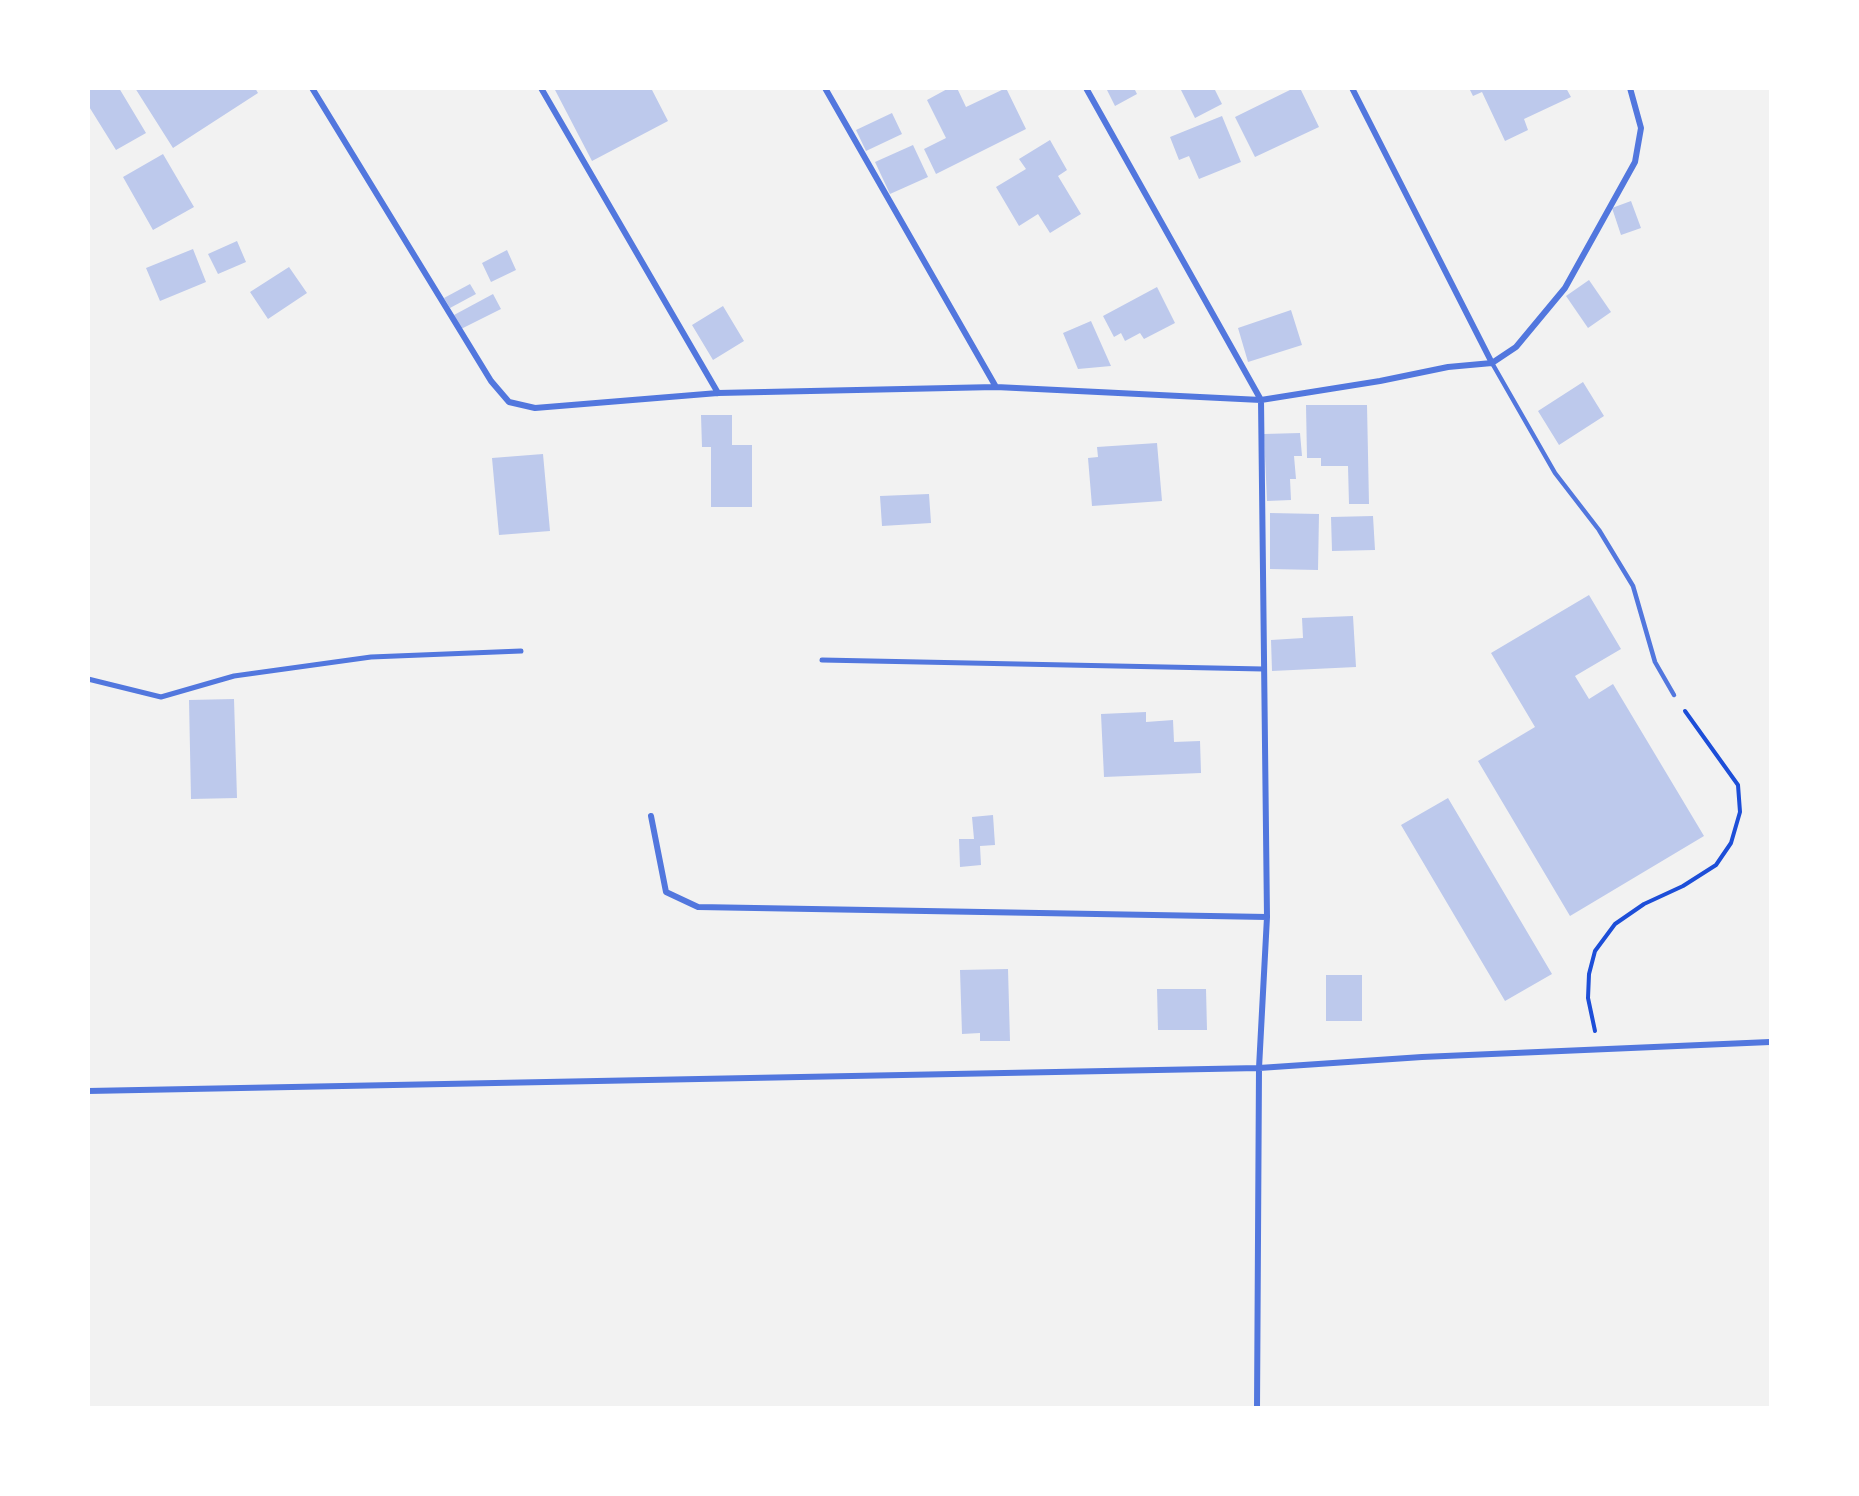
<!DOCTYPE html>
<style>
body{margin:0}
#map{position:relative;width:1859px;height:1496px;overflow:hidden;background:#f2f2f2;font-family:Roboto,sans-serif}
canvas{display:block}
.frame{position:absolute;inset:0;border:90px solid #fff;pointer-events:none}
</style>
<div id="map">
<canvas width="1859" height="1496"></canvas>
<div class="frame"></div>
</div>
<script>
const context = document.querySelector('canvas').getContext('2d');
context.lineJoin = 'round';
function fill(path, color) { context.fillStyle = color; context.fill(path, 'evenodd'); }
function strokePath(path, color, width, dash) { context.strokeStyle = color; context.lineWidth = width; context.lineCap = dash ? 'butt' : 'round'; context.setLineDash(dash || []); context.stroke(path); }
fill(new Path2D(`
 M88,88h31l27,45 -30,17 -28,-45z
 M135,88h120l3,5 -85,55z
 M554,88h97l17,33 -76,40z
 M949,88h8l9,19 40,-19 20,41 -90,45 -12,-25 22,-11 -19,-38z
 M1106,88h28l3,6 -22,12z
 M1180,88h34l8,16 -27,14z
 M1294,88h6l19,39 -64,30 -20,-40z
 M1469,88h97l5,9 -47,22 4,11 -23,11 -23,-49 -9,4z
 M892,113l10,21 -36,17 -10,-21z
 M1222,116l19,46 -42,17 -10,-23 -10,4 -9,-23z
 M1050,140l17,30 -9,6 23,38 -31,19 -12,-19 -19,12 -23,-39 30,-18 -7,-10z
 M913,145l15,32 -38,17 -15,-32z
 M163,154l31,53 -41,23 -30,-53z
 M1631,201l10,27 -20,7 -9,-27z
 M237,241l9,21 -28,12 -10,-20z
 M193,249l13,33 -46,19 -14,-33z
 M507,250l9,20 -25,12 -9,-19z
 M289,267l18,26 -39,26 -18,-27z
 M1589,280l22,32 -23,16 -22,-32z
 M470,284l6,10 -26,14 -6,-10z
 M1157,287l18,36 -31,16 -4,-6 -15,8 -4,-8 -7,4 -11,-21z
 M493,294l8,15 -40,20 -7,-14z
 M723,306l21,35 -31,19 -21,-35z
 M1291,310l11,35 -54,17 -10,-34z
 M1091,321l20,45 -33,3 -15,-36z
 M1583,382l21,34 -45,29 -21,-34z
 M1306,405h61l2,99h-20l-1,-38h-27v-8h-14z
 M701,415h31v30h20v62h-41v-60h-9z
 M1300,433l2,23h-8l2,23h-6l1,21 -24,1 -3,-67z
 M1157,443l5,58 -70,5 -4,-48 10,-1 -1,-10z
 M543,454l7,77 -51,4 -7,-77z
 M929,494l2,29 -49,3 -2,-30z
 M1270,513l49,1 -1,56 -48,-1z
 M1373,516l2,34 -43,1 -1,-34z
 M1589,595l32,54 -46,27 14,23 24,-15 91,152 -134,80 -92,-155 57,-34 -44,-74z
 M1353,616l3,51 -84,4 -1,-31 32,-2 -1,-20z
 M234,699l3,99 -46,1 -2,-99z
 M1146,712v10l27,-2 1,22 26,-1 1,32 -97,4 -3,-63z
 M1448,798l104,176 -47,27 -104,-176z
 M993,815l2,30 -15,1 1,19 -21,2 -1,-28h15l-2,-22z
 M1008,969l2,72h-30v-8l-18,1 -2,-64z
 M1326,975h36v46h-36z
 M1157,989h49l1,41h-49z`), '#bdc9ec');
strokePath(new Path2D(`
 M1595,1031l-7,-33 1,-24 6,-23 20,-27 29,-20 39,-18 33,-21 15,-22 9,-31 -2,-27 -53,-74`), '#1d4ed8', 4);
strokePath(new Path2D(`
 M1492,363l63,110 44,57 34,56 22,76 19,33`), '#5277de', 4.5);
strokePath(new Path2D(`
 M822,660l441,9
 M88,679l73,18 73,-21 137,-19 150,-6`), '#5277de', 5);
strokePath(new Path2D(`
 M312,88l179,293 18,21 26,6 183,-15 278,-6 265,13 119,-19 68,-14 44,-4 24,-16 49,-59 70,-126 6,-34 -11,-40
 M541,88l177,305
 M825,88l171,299
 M1086,88l175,312 6,517 -8,151 -2,340
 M1352,88l140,275
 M651,816l15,76 32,15 569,10
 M88,1091l1171,-23 163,-11 348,-15`), '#5277de', 6);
</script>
